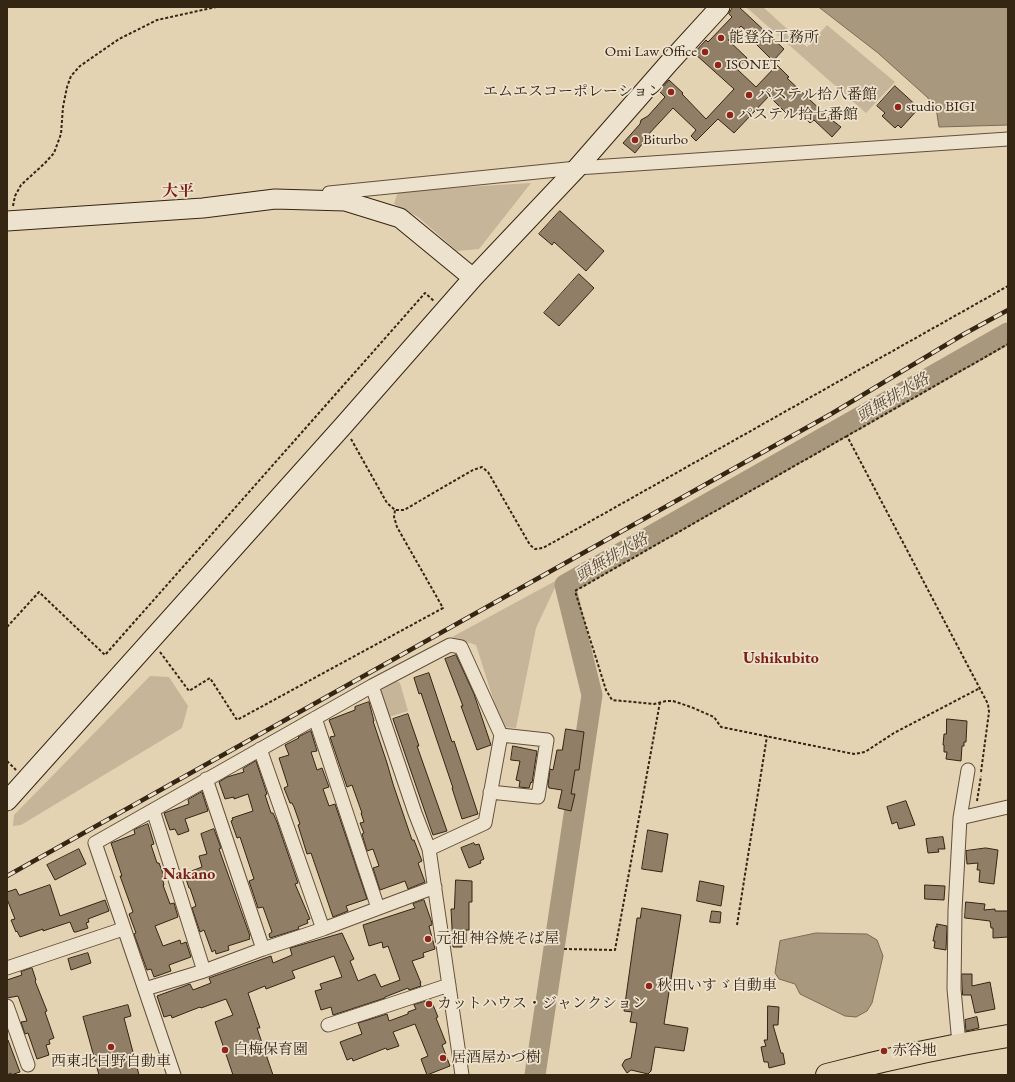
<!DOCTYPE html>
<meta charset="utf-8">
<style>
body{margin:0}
#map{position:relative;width:1015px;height:1082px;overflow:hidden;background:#e4d3b3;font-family:"EB Garamond",serif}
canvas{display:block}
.frame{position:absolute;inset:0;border:8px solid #352513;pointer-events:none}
</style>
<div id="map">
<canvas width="1015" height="1082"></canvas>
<div class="frame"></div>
</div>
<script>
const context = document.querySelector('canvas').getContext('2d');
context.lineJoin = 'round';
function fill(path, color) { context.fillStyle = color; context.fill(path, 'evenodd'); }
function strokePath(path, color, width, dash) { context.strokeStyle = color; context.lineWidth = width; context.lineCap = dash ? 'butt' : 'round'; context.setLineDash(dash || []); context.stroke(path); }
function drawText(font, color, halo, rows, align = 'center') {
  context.font = font + ' "EB Garamond","Noto Serif JP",serif'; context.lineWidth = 3.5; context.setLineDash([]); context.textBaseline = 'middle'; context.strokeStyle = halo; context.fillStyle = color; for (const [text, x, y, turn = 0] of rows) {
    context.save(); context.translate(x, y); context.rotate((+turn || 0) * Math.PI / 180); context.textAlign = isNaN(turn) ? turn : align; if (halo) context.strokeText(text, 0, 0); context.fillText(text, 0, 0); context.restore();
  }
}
fill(new Path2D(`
 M746,7h17l44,40 20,-22 68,57 -29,31z
 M531,183l-52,66 -22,2 -39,-34 -24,-13 4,-13z
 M559,579l-23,49 -20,100 -14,-1 -26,-82 -24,-8z
 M150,676l19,1 19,29 -6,22 -161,97 -8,1 1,-11z
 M397,681l3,2 8,28 -22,7 -6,-27z`), '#c6b598');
const water = new Path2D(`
 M819,7h189v118l-69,2 -3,-19 -9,-11 -49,-44z
 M816,933l51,1 10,6 6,16 -11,47 -5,8 -11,6 -11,-1 -45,-22 -5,-10 -16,-5 -4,-6 5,-32z`);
fill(water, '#a8987d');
strokePath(water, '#7a6a53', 1);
strokePath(new Path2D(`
 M535,1075l57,-380 -27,-110 443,-252`), '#a8987d', 21);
const building = new Path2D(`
 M733,7h6l45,42 -11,12 -20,-20 2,-2 -14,-13 -13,14 19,18 -10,11 1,1 18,17 21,-22 12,12 -2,1 41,39 13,10 -9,10 -18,-17 -4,3 -12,-12 -7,7 -22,-22 -35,37 -16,-14 -22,22 -5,-5 5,-6 -23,-22 -27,29 1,1 -12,15 -12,-10 17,-19 1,-4 7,-4 17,-19 -6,-6 10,-11 14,13 -1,1 24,25 28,-30 -40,-36 12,-13 2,2 24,-25 -3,-3z
 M895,86l24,22 -18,20 -3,-3 -3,3 -13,-12 3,-3 -8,-7z
 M560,211l44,40 -18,20 -32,-29 -2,3 -13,-11z
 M579,274l15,14 -35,38 -15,-13z
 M456,655l18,39 17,51 -14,5 -16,-44h2l-18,-47z
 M429,673l23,69 2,-1 24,73 -16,5 -10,-31h1l-32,-95 -2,1 -5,-16z
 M369,702l5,19h-1l14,42 6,21 19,56h2l8,21 -4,2 7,19 -17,7 -3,-8 -25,9 -7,-22 6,-2 -6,-17 -6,2 -5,-17 2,-1 -4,-10 4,-1 -3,-9h1l-10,-28 -5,2 -17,-50 5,-1 -6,-16 26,-10v-3z
 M408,714l11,32h-2l30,85 -14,4 -40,-116z
 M947,719l20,2 -1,21h-2v4h-2l-1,15 -15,-2 1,-7h-3v-7h-1l1,-11h2z
 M566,729l18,3 -5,38h-4l-4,24h4l-4,17 -13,-3 4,-18 -13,-2 -1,-3 2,-16 3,1 4,-20h5z
 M311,731l6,20 -6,1 6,18 5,-2 7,19 -6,2 6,17 6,-2 32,95 -21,7 2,5 -15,6 -22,-64 -4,1 -9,-29 2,-1 -6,-17 -2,-4h-2l-6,-15 4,-2 -9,-28 10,-3 -4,-10 14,-7 -1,-1 6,-3z
 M513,746l24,5 -5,32 -1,-1 -2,6 -10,-1 1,-6 -4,-1 4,-19 -9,-1z
 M256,761l11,33 -2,1 6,18h2l4,9 21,61 -3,1 15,35 -3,1 1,3 -10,4 1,2 -29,9 -1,-4 3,-2 -9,-25 -5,1 -9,-27 5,-2 -14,-42 -3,1 -6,-17 2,-1 -1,-2 21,-7 -5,-17 -14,5v-2l-9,2 -6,-17 8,-5 17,-5 -1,-3z
 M202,792l6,19 -23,8 4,12 -11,4 -3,-6 -5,1 -6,-17 25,-9 -1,-4z
 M906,801l9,24 -16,4 -2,-7 -5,2 -5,-17z
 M148,824l6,20 -3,1 6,18h2l5,13 -2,1 2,8h-1l7,19 4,-1 4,14 -23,9 8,20 17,-6 1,4 5,-2 5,15 -22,8 2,6 -17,6 -3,-8 -4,1 -13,-36 2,-1 -7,-19 4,-2 -13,-36h2l-11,-33 24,-9 -1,-4z
 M214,829l7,19 -2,1 31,87 -1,1 1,2 -22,7 1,4 -13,4 -1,-4 -3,2 -8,-22 -4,2 -8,-24 4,-2 -6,-18h-1l-4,-12 2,-1 -1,-2 16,-6 -3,-11 8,-2 -6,-20z
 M648,830l20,4 -6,38 -20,-3z
 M943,837l2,12h-7l1,3 -11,1 -2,-14z
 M474,843l1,2 4,-1 5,15 -4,2 1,2 -12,5 -8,-20z
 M986,848l12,2 -4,34 -15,-2 1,-12h-3l1,-7 -11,1 -1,-13z
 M79,849l7,15 -31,16 -8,-15z
 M456,880l16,1v21h-3v28h-3v12l-4,2v3h-9l-2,-38h3z
 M700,881l24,5 -3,20 -24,-5z
 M50,885l10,31 45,-16 4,11 -21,8 1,3 -3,1 2,5 -12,4h-2l-4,-10 -27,9v-2l-23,8 -3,-6 -1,1 -5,-12 4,-1 -8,-20v-7l9,-3 3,6z
 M925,885l20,1 -1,14 -19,-1z
 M424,900l8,23v2l-3,1 6,23 -12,4 1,4 -12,4 9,22h-1l1,3 -12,4 -1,-2 -23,9v1l-52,17 -2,-8 -10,3 -6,-19 7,-2 -2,-5 22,-7 -8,-21 -42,15 3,7 -29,11 -1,-3 -17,7 12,35h-3l16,47h-40l-18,-53 18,-7 -7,-16 -25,9 -1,-1 -28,11 -1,-3 -7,2 -7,-21 33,-12 3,6 18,-7 -2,-5 62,-22 2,7 19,-8 -2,-7 52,-15 12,26 -4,2 8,20 17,-7 6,13 19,-7 -12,-34 -5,2 -1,-6 -13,4 -6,-21 52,-17 -2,-4z
 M966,902l19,2 -1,6 11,-1v2h13v26l-15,1v-10h-2l-1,-7 -25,-3z
 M642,908l39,7 -17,109 24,4 -4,23 -29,-4 -4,24 -3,3 -17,-4 -4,3 -4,-6 -1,-2 3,-5 6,-2 6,-35 -7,-1 2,-10 -8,-1 13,-93h3z
 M712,911l9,1 -1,11 -10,-1z
 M937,924l10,2 -1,24 -12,-2 1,-7h-2l3,-15 1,1z
 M88,953l3,10 -20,7 -3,-11z
 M32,968l4,12 -1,1 12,30 -2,1 9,26 -5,2 1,4 -4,1 3,10 -12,4 -9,-26 -3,1 -4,-12 6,-1 -9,-25 -11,2v-18l15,-5 -1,-3z
 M962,974h10v12l18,-4 5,27 -20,4 -4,-18h-8z
 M431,1000l7,17 -2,1 10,25 -4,2 8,21 -23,9 -6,-16 7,-3 -13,-32 -22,8 6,14 -12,4 -1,-2 -33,13 -1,-3 -5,2 -7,-18 22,-8 -4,-11 29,-9 2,7 19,-7v-2l8,-3 -2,-4z
 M128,1005l3,11 -7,2 15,57h-40l-16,-58z
 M768,1006l11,1 -1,18h-5l8,28h2l2,11 -16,4 -1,-6h-4l-3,-15 5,-1 -2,-6h3z
 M977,1017l2,11 -13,3 -1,-11z
 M7,1040h1l12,32 -9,3v-2l-4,2z`);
fill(building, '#907f66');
strokePath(building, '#352513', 1);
const street = new Path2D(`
 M329,193l248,-25 431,-29
 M372,686l43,127 14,36 33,226
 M315,718l63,190
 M260,749l63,180
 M206,779l57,170
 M490,792l48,5 9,-57 -46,-5
 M153,810l51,161
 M960,818l48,-11
 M7,968l116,-39
 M145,989l59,-18 59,-22 60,-20 112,-42
 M7,1006l21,59
 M328,1025l121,-40
 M959,1044l-5,-55 1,-79 5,-92 8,-48
 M174,1075l-79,-232 277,-157 78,-41 11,2 40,88 -16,88 -56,26`);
const secondary = new Path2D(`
 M7,221l196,-13 72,-9 70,2 55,17 73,60
 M7,801l336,-375 130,-148 104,-110 91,-104 52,-57`);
const highway = new Path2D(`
 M827,1075c60,-16 120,-29 181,-39`);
strokePath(street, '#61503b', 15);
strokePath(secondary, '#352513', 21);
strokePath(highway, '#352513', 24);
strokePath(new Path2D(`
 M13,206l2,-10 6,-11 24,-22 9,-10 7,-19 2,-27 4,-20 4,-11 9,-10 39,-27 38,-19 59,-13
 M847,436l-272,155 31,99 6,10 42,4 12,-3h7l18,6 23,10 7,10 133,27 11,-2 29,-19 86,-45
 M351,439l36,64 8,7h9l69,-40 9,-3 6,5 42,73 5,4 8,-1 465,-262
 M7,627l32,-35 66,63 320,-362 9,8
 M160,652l29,39 21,-13 27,42 206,-112 -46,-81 -3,-10 1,-7
 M7,761l9,9
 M981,772l8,-60 -1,-8 -141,-268 161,-92
 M977,801l4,-25
 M737,925l30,-189
 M564,949l51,1 45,-248`), '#352513', 2, [3, 2]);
strokePath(street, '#ede2ce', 13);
strokePath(secondary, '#ede2ce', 19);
strokePath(highway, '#e4d3b3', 22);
const rail = new Path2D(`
 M7,876l824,-462 133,-80 44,-24`);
strokePath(rail, '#352513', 4.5);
strokePath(rail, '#ede2ce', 3, [9]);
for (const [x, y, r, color] of [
 [721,38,4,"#8f2418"],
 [705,52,4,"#8f2418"],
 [718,65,4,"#8f2418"],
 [671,92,4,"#8f2418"],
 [749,95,4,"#8f2418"],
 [898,107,4,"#8f2418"],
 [730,115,4,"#8f2418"],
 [635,140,4,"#8f2418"],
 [428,939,4,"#8f2418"],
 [649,986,4,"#8f2418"],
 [429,1004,4,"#8f2418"],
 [111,1047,4,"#8f2418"],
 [225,1050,4,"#8f2418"],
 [884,1051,4,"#8f2418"],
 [443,1058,4,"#8f2418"]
]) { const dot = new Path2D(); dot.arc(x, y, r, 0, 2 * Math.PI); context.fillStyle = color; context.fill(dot); strokePath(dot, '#ede2ce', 1.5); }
drawText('15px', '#352513', '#ede2ce', [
 ["能登谷工務所",729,38],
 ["Omi Law Office",697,52,"right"],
 ["ISONET",726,65],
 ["エムエスコーポレーション",663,92,"right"],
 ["パステル拾八番館",757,95],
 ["studio BIGI",906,107],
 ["パステル拾七番館",738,115],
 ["Biturbo",643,140],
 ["元祖 神谷焼そば屋",436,939],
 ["秋田いすゞ自動車",657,986],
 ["カットハウス・ジャンクション",437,1004],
 ["白梅保育園",233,1050],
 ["赤谷地",892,1051],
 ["居酒屋かづ樹",451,1058],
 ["西東北日野自動車",111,1062,"center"]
], 'left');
drawText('bold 16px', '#7a1f14', '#ede2ce', [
 ["大平",178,192],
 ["Ushikubito",781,659],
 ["Nakano",189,875]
]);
drawText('italic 16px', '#584833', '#ede2ce', [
 ["頭無排水路",893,398,-30],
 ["頭無排水路",612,558,-30]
]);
</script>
